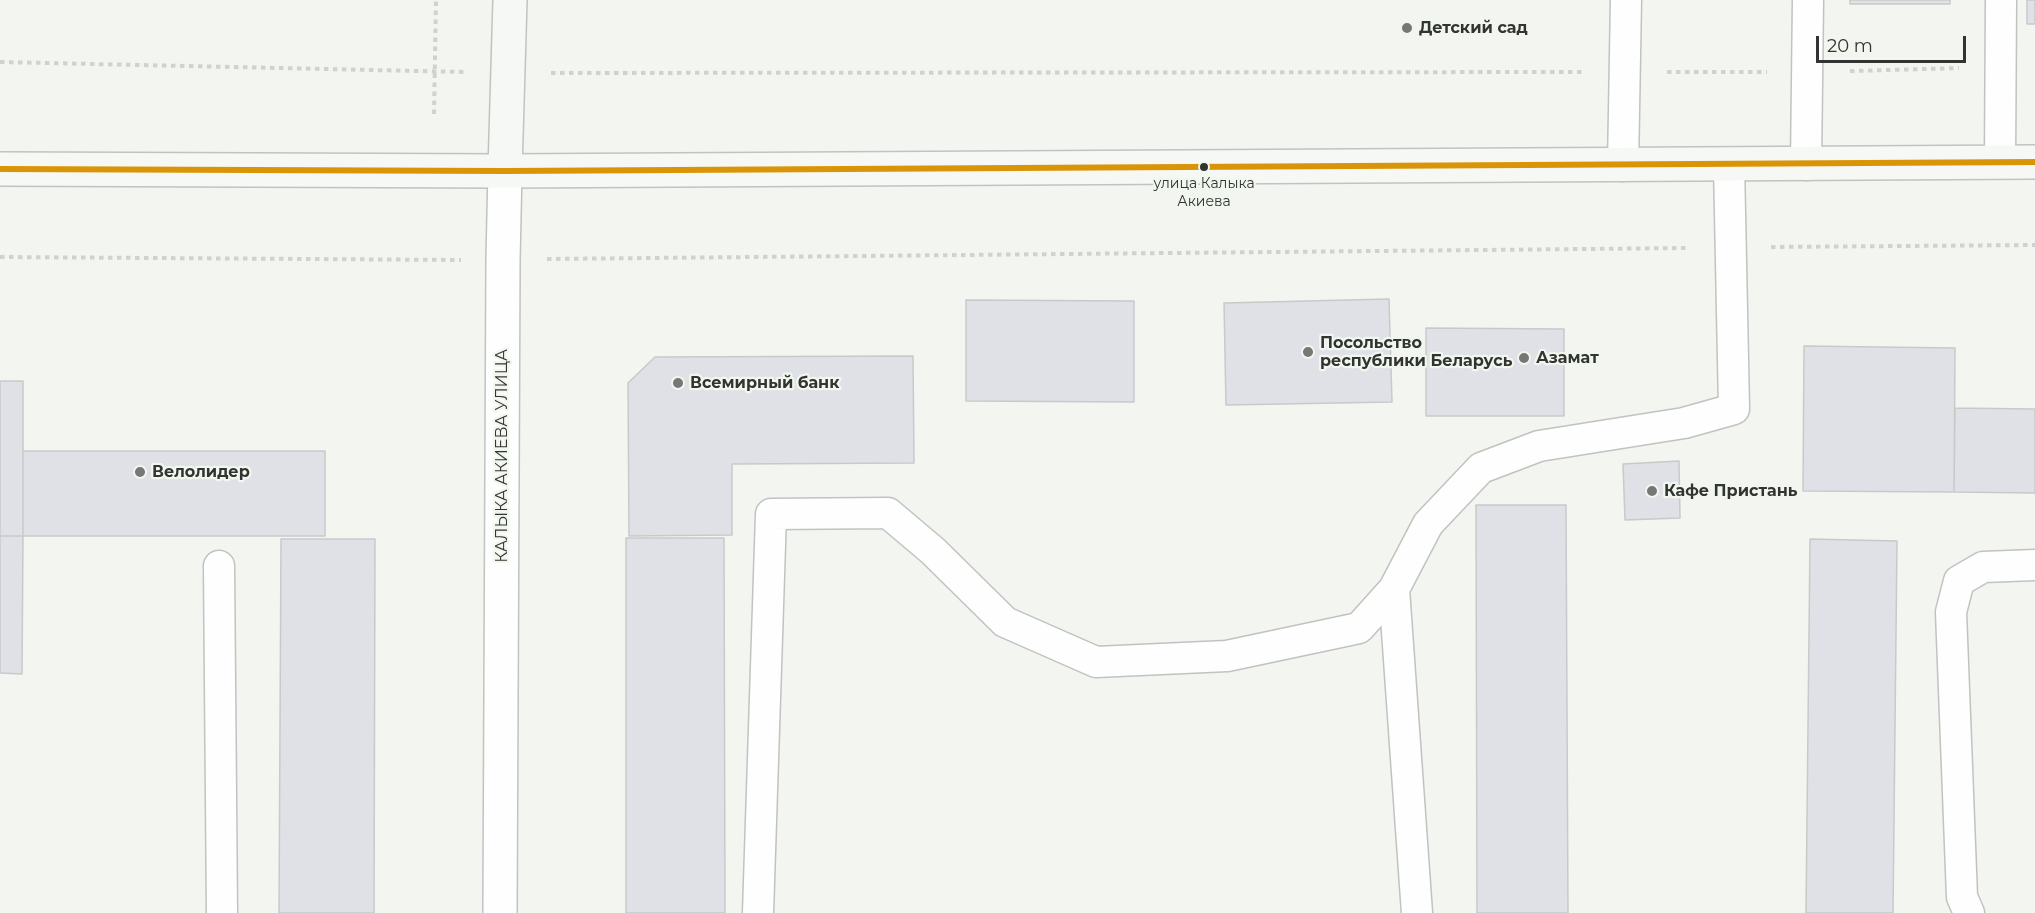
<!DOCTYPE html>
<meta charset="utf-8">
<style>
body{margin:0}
#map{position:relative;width:2035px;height:913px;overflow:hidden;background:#f2f5f0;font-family:Montserrat,sans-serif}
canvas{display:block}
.scale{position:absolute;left:1816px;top:36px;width:150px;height:27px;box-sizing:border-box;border:3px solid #323431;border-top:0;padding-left:8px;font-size:18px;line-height:21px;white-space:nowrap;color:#323431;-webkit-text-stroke:4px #f1f7ee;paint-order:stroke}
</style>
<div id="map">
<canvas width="2035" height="913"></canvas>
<div class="scale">20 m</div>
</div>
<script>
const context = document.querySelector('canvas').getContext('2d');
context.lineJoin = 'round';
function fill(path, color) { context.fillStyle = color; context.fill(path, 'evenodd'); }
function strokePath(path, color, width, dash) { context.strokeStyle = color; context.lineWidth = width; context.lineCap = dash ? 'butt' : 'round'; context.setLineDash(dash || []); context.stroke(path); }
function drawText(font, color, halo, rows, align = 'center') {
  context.font = font + ' Montserrat,sans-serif'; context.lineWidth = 4.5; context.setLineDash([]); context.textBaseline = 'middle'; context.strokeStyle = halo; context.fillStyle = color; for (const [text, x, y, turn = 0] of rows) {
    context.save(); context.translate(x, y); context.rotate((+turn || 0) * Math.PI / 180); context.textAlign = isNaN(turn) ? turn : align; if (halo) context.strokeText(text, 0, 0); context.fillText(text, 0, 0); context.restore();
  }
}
const building = new Path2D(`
 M1850,0h100v4h-100z
 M2027,0h8v24h-8z
 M1389,299l3,103 -166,3 -2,-102z
 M966,300l168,1v101l-168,-1z
 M1426,328l138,1v87h-138z
 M1804,346l151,2 -1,144 -151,-1z
 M913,356l1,107 -182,1v71l-103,1 -1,-153 27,-26z
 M0,381h23v155h-23z
 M1955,408l80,1v84l-81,-1z
 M23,451h302v85h-302z
 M1679,461l1,57 -55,2 -2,-56z
 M1476,505h90l2,408h-91z
 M0,536h23l-1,138 -22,-1z
 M626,538h98l1,375h-99z
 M281,539h94l-1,374h-95z
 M1810,539l87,2 -4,372h-87z`);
fill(building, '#dfe1e6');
strokePath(building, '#c8cac9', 1.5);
const lane = new Path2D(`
 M2000,163l1,-163
 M1806,165l2,-165
 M1623,166l3,-166
 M219,566l3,347
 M1394,589l23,324
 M758,913l13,-399 117,-1 45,38 72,71 91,40 131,-6 132,-28 35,-39 34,-65 53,-56 58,-22 145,-23 50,-14 -5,-245
 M1969,913l-7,-16 -11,-285 8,-31 24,-14 52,-2`);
const street = new Path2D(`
 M500,913l3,-653 2,-89`);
const secondary = new Path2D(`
 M0,169l505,2 1530,-9
 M505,171l5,-171`);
strokePath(lane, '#c1c3c0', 33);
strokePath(street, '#c1c3c0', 36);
strokePath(secondary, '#c1c3c0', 36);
strokePath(new Path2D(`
 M0,62l465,10
 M1850,71l109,-3
 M1667,72h100
 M551,73l1033,-1
 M434,114l2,-114
 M1771,247l264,-2
 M0,257l461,3
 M547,259l1141,-11`), '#d1d2d0', 4, [4.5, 4.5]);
strokePath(lane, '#fdfefd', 30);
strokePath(street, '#fdfefd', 33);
strokePath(secondary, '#f5f8f4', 33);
strokePath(new Path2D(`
 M0,169l505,2 1530,-9`), '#d99507', 6);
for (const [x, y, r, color] of [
 [1407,28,6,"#757874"],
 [1204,167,5,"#323431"],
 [1308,352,6,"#757874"],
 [1524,358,6,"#757874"],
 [678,383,6,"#757874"],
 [140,472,6,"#757874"],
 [1652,491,6,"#757874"]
]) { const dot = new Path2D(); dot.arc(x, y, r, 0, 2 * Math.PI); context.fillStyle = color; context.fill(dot); strokePath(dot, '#f1f7ee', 2); }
drawText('14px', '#323431', '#f1f7ee', [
 ["улица Калыка",1204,184],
 ["Акиева",1204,202]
]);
drawText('bold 16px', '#323431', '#f1f7ee', [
 ["Детский сад",1419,28],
 ["Посольство",1320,343],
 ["республики Беларусь",1320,361],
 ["Азамат",1536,358],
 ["Всемирный банк",690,383],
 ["Велолидер",152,472],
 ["Кафе Пристань",1664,491]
], 'left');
drawText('16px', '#323431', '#f1f7ee', [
 ["КАЛЫКА АКИЕВА УЛИЦА",502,456,-90]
]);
</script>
